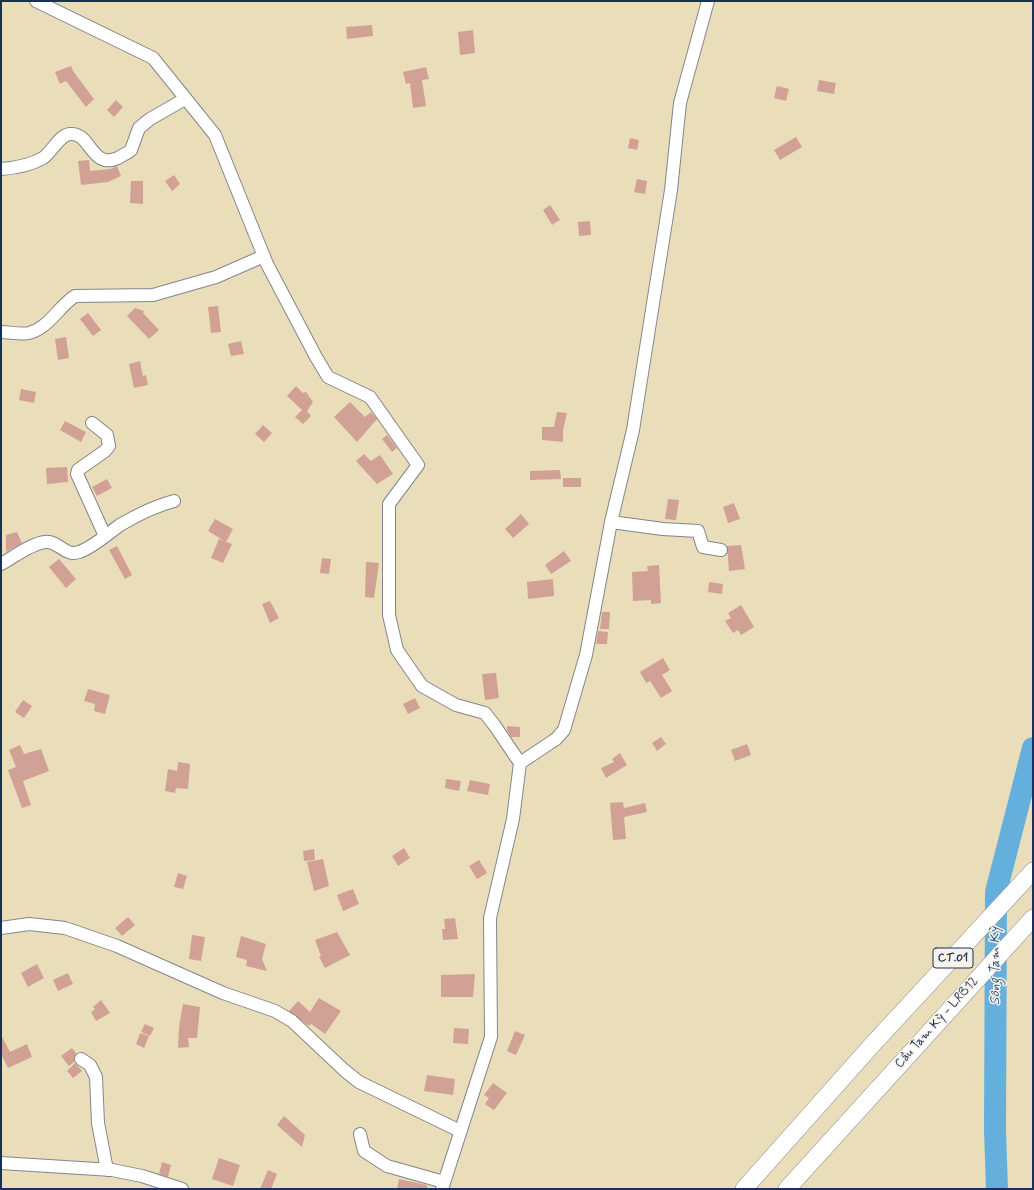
<!DOCTYPE html>
<meta charset="utf-8">
<style>
body{margin:0}
#map{position:relative;width:1034px;height:1190px;overflow:hidden;background:#e9deb9;font-family:Mynerve,sans-serif}
canvas{display:block}
.frame{position:absolute;inset:0;border:2px solid #1b2f5e;pointer-events:none}
</style>
<div id="map">
<canvas width="1034" height="1190"></canvas>
<div class="frame"></div>
</div>
<script>
const context = document.querySelector('canvas').getContext('2d');
context.lineJoin = 'round';
function strokePath(path, color, width, dash) { context.strokeStyle = color; context.lineWidth = width; context.lineCap = dash ? 'butt' : 'round'; context.setLineDash(dash || []); context.stroke(path); }
function fill(path, color) { context.fillStyle = color; context.fill(path, 'evenodd'); }
function drawText(font, color, halo, rows, align = 'center') {
  context.font = font + ' Mynerve,sans-serif'; context.lineWidth = 3; context.setLineDash([]); context.textBaseline = 'middle'; context.strokeStyle = halo; context.fillStyle = color; for (const [text, x, y, turn = 0] of rows) {
    context.save(); context.translate(x, y); context.rotate((+turn || 0) * Math.PI / 180); context.textAlign = isNaN(turn) ? turn : align; if (halo) context.strokeText(text, 0, 0); context.fillText(text, 0, 0); context.restore();
  }
}
strokePath(new Path2D(`
 M997,1189l-2,-59 1,-238 37,-144`), '#65afdd', 22);
fill(new Path2D(`
 M372,25l1,11 -26,3 -1,-12z
 M473,30l2,23 -15,2 -2,-23z
 M71,66l2,5 21,28 -8,8 -20,-26 -6,3 -5,-12z
 M426,67l3,12 -7,1 4,26 -13,2 -3,-25 -4,1 -3,-12z
 M819,80l17,3 -2,11 -17,-3z
 M777,86l12,3 -3,12 -12,-3z
 M116,100l7,7 -9,10 -7,-7z
 M796,137l6,10 -22,13 -6,-10z
 M630,138l9,2 -2,10 -9,-2z
 M89,160l1,11 20,-2 7,-3 4,10 -13,6 -27,3 -3,-24z
 M174,175l6,9 -8,7 -7,-10z
 M637,179l10,2 -2,13 -11,-2z
 M131,181h12v23l-13,-1z
 M550,205l10,15 -8,5 -9,-15z
 M590,221l1,14 -12,1 -1,-14z
 M218,306l3,26 -10,1 -3,-26z
 M135,308l9,3 -1,2 16,17 -10,9 -22,-23z
 M88,313l13,17 -8,6 -13,-17z
 M66,337l3,21 -11,2 -3,-21z
 M241,341l3,13 -13,2 -3,-12z
 M140,361l3,15 3,-1 2,10 -14,3 -5,-24z
 M296,386l7,7 3,-1 7,10 -6,9 4,5 -8,8 -8,-7 7,-7 -15,-14z
 M21,389l15,3 -2,11 -15,-3z
 M350,402l15,15 6,-5 6,7 -20,23 -23,-25z
 M557,412l10,1 -4,17v12l-21,-2v-13h12z
 M65,421l21,11 -5,10 -21,-12z
 M263,425l9,8 -8,9 -9,-8z
 M387,435l10,13 -5,4 -10,-13z
 M364,454l7,7 9,-6 13,19 -16,10 -21,-23z
 M67,467l1,15 -21,2 -1,-16z
 M560,470l1,9 -31,1v-9z
 M563,478h18v9h-18z
 M107,479l5,9 -15,8 -5,-9z
 M668,499l11,1 -3,20 -11,-1z
 M734,503l6,16 -12,4 -5,-16z
 M521,514l8,10 -16,14 -8,-9z
 M215,519l18,10 -7,13 -18,-11z
 M17,532l5,11 -16,9v-17z
 M219,539l13,5 -9,19 -12,-5z
 M741,545l4,24 -16,2 -2,-25z
 M117,546l15,29 -7,4 -16,-29z
 M564,551l7,10 -20,13 -6,-9z
 M322,558l9,1 -2,15 -9,-1z
 M59,559l17,20 -10,9 -17,-21z
 M366,562l13,1 -5,35 -9,-1z
 M659,565l2,38 -10,1v-4l-18,1 -1,-29 16,-1 -1,-5z
 M553,579l1,17 -26,3 -1,-17z
 M709,582l14,2 -1,10 -14,-2z
 M270,601l9,17 -9,5 -8,-19z
 M741,605l13,22 -13,8 -3,-5 -5,3 -8,-12 6,-3 -3,-5z
 M602,612h8l-1,17h-9z
 M598,631l10,1 -1,12h-11z
 M663,658l7,12 -8,5 10,16 -11,7 -11,-17 -4,2 -6,-11z
 M496,673l3,25 -14,2 -3,-26z
 M88,689l22,6 -5,19 -11,-3 1,-7 -11,-3z
 M415,698l5,10 -12,6 -5,-10z
 M23,700l9,6 -8,12 -9,-6z
 M507,726l13,1v10h-9l-4,-7z
 M661,737l5,7 -9,7 -5,-8z
 M747,744l4,11 -16,6 -4,-11z
 M20,745l4,9 17,-5 8,22 -26,10 8,24 -9,3 -14,-38 8,-3 -7,-17z
 M620,753l7,12 -21,13 -5,-10 13,-6 -2,-3z
 M178,762l12,2 -2,25 -12,-1 -1,5 -10,-2 3,-22 9,2z
 M446,779l15,2 -2,10 -14,-3z
 M470,780l20,4 -2,11 -21,-4z
 M623,802l1,6 21,-5 2,9 -23,5 2,22 -13,1 -3,-37z
 M404,848l6,10 -12,8 -6,-10z
 M314,849l1,11 -11,1 -1,-10z
 M323,859l6,27 -15,5 -7,-29z
 M479,860l8,13 -10,6 -8,-13z
 M178,873l9,3 -4,13 -9,-2z
 M353,889l6,15 -16,7 -6,-16z
 M128,917l7,8 -13,11 -7,-8z
 M455,918l3,21 -15,1 -1,-11h3l-1,-10z
 M337,932l13,23 -25,13 -6,-11 2,-1 -6,-16z
 M192,935l13,2 -4,24 -12,-2z
 M241,936l25,8 -4,15 5,12 -21,-5 1,-6 -11,-3z
 M37,964l7,14 -16,9 -7,-14z
 M68,973l5,11 -15,7 -5,-11z
 M475,974l-2,23h-32v-22z
 M319,998l22,13 -16,23 -14,-10 -2,2 -20,-15 9,-10 12,11z
 M101,1000l9,13 -14,8 -5,-9 4,-3 -2,-2z
 M183,1004l17,3 -3,31h-9l1,9 -11,1 1,-21z
 M145,1024l9,4 -4,8 -9,-4z
 M454,1028l15,1 -1,15 -15,-1z
 M515,1031l10,4 -9,20 -9,-4z
 M140,1033l9,3 -5,12 -8,-4z
 M1,1035l9,17 17,-8 5,13 -24,11 -7,-14z
 M72,1048l4,5 -2,5v4l-5,4 -8,-10z
 M75,1063l7,8 -9,7 -6,-7z
 M427,1075l28,4 -2,16 -29,-4z
 M493,1083l14,10 -13,17 -9,-6 4,-6 -5,-3z
 M284,1116l21,19 -3,12 -25,-22z
 M219,1158l21,7 -7,21 -21,-7z
 M162,1162l9,3 -3,12 -9,-3z
 M268,1170l9,4 -6,15h-11z
 M399,1179l28,6v4h-30z`), '#d2a195');
const minor = new Path2D(`
 M36,1l117,57 62,77 52,129 49,93 12,20 42,20 48,68 -29,39v111l8,35 25,36 34,19 29,8 10,13 25,37 -7,56 -23,99 1,119 -49,152
 M1,169c13,-1 30,-4 42,-11 9,-6 16,-23 27,-24 21,-2 21,36 48,24 4,-3 9,-4 13,-8l8,-22 11,-9 35,-20
 M1,332c9,0 19,3 28,1 20,-5 30,-27 46,-37l78,-1 63,-18 48,-21
 M92,423l15,12 2,11 -4,5 -27,19 -1,4 28,62
 M611,522l52,7 35,2 5,16 18,3
 M1,564c13,-7 29,-20 44,-22 13,-2 20,15 34,10 13,-4 30,-19 41,-27 17,-10 35,-19 54,-24
 M520,763l36,-24 8,-9 22,-75 25,-133 22,-92 38,-240 9,-87 28,-102
 M1,928l28,-4 36,4 52,18 106,47 52,18 17,10 52,49 15,12 101,49
 M81,1059l9,6 6,12 2,46 9,47
 M360,1134l4,17 23,15 57,16
 M1,1163l111,7 30,6 40,13`);
const highway = new Path2D(`
 M744,1189l128,-144 161,-174
 M787,1189l246,-271`);
strokePath(minor, '#82868c', 14);
strokePath(highway, '#82868c', 18);
strokePath(minor, '#fff', 12);
strokePath(highway, '#fff', 17);
for (const [x, y, w] of [
 [953,958,40]
]) { const box = new Path2D(); box.roundRect(x - w / 2, y - 10, w, 20, 3); context.fillStyle = '#f7f3e8'; context.fill(box); strokePath(box, '#1b2f5e', 1); }
drawText('bold 12px', '#1b2f5e', null, [
 ["CT.01",953,958]
]);
drawText('13px', '#1b2f5e', '#f7f3e8', [
 ["Cầu Tam Kỳ - LRB12",937,1023,-48]
]);
drawText('italic 14px', '#315584', '#f7f3e8', [
 ["Sông Tam Kỳ",996,966,-90]
]);
</script>
